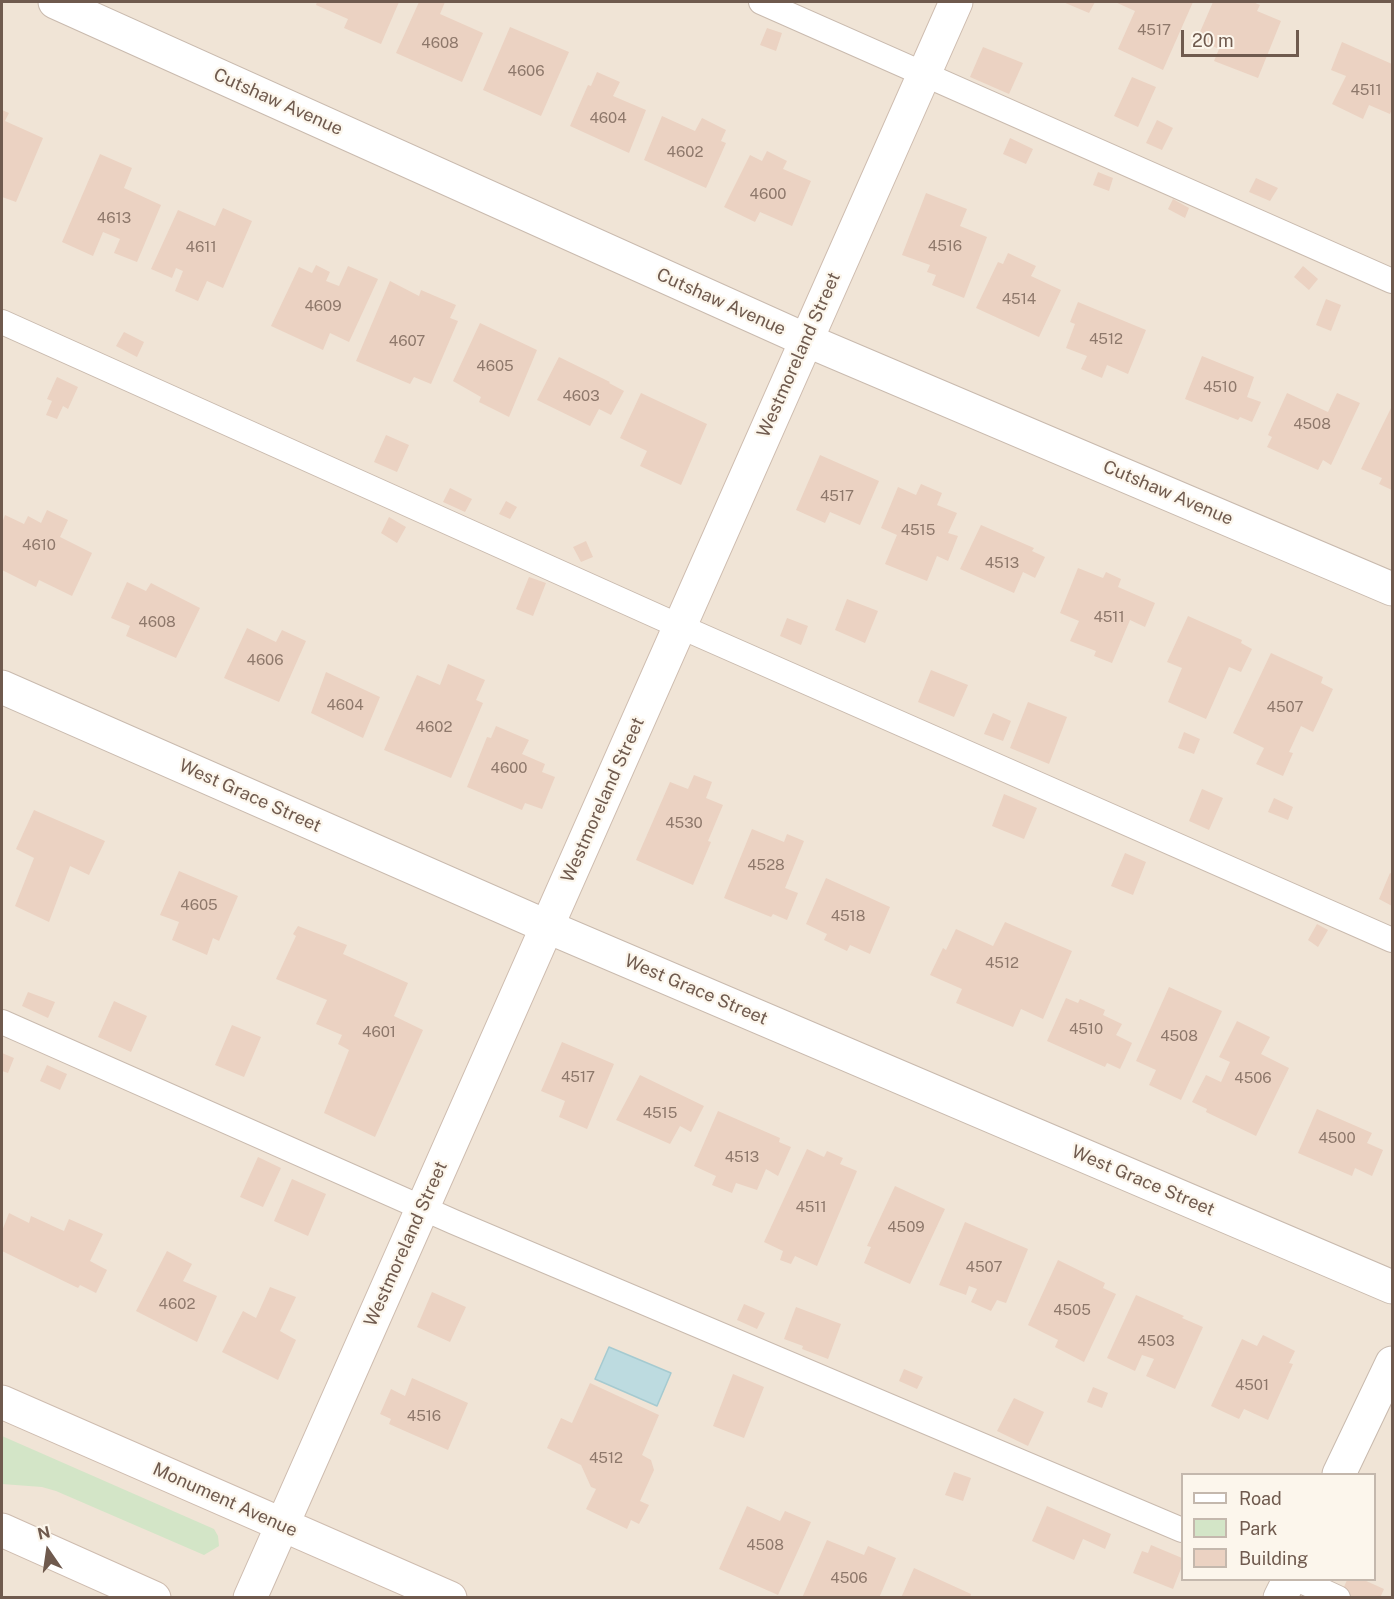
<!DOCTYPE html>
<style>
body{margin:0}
#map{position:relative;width:1394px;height:1599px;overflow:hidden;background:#f9f2e6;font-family:"Public Sans",sans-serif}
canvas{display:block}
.frame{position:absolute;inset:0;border:3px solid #6f5a4e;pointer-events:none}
.legend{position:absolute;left:1181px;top:1473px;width:195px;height:108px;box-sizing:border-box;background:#fcf6ec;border:2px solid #c4b8ad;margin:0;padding:8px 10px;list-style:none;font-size:18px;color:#6f5a4e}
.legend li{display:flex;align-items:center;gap:12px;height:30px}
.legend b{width:30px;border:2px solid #c4b8ad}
.north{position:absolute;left:18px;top:1521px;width:60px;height:60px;-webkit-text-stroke:4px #fcf6ec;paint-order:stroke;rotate:347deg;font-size:16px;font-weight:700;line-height:24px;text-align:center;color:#6f5a4e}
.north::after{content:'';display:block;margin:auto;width:21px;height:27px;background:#6f5a4e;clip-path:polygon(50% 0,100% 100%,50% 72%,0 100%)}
.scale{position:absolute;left:1181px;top:30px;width:118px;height:27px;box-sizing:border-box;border:3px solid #6f5a4e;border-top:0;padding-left:8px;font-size:18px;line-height:21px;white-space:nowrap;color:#6f5a4e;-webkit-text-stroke:4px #fcf6ec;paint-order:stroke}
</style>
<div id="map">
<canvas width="1394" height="1599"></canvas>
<div class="frame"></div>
<ul class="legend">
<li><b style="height:8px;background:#fff"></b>Road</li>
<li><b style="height:16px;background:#d3e5c7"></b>Park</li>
<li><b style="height:16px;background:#ebd2c2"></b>Building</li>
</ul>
<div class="north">N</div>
<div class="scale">20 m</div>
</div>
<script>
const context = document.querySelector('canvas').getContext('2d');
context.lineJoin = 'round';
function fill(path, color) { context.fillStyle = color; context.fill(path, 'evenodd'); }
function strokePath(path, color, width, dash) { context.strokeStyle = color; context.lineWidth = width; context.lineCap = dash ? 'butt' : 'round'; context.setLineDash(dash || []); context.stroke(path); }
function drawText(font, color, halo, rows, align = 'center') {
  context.font = font + ' "Public Sans",sans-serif'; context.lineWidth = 4.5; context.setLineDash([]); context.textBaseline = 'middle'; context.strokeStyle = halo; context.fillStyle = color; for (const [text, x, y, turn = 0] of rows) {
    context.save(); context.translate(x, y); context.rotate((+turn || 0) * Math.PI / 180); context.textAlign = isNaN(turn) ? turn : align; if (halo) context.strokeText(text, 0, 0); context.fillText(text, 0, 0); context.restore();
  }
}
fill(new Path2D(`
 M2,2h1390v1595l-1390,1zM1182,1474h192v106h-192z`), '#f0e4d6');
fill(new Path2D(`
 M2,1436l212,93 4,7 1,10 -15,9 -148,-64 -14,-4 -40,-3z`), '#d3e5c7');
const water = new Path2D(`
 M609,1347l62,26 -14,33 -62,-27z`);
fill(water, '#bddbe0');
strokePath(water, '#a5cad0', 1.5);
fill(new Path2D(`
 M317,2h82l-18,42 -37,-16 4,-9 -32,-14z
 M419,2h26l-5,12 43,19 -21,49 -66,-29z
 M1063,2h32l-6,11z
 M1115,2h78l-30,68 -45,-21 17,-38z
 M1213,2h40l7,3 -3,6 24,10 -23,57 -44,-17 5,-12 -22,-10z
 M510,27l59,25 -28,64 -58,-26z
 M767,28l15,5 -6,18 -16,-6z
 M1342,42l50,22v45l-2,5 -21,-9 -6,14 -31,-15 14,-28 -15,-6z
 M983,47l40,16 -14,31 -39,-17z
 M597,72l23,10 -7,14 33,14 -17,43 -59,-27 18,-41 3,1z
 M1132,77l24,10 -18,40 -24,-11z
 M2,110l7,3 -4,8 38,17 -27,64 -14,-5z
 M662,116l33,15 7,-13 24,12 -5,11 5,2 -20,45 -62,-28z
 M1157,120l16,8 -11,22 -16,-7z
 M1010,138l23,11 -7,15 -23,-10z
 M767,151l20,10 -4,8 28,12 -19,45 -32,-14 -5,10 -31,-15 26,-52 12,6z
 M100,154l32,14 -8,20 37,17 -24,57 -23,-9 6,-14 -17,-7 -10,24 -31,-14z
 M1098,172l15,6 -4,13 -16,-6z
 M1256,178l22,10 -8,13 -21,-9z
 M926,193l41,16 -7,17 27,11 -23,61 -32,-13 4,-10 -9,-3 3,-7 -28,-10z
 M1173,199l16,9 -4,10 -17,-9z
 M223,208l29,13 -29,67 -16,-7 -9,20 -23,-10 8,-20 -7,-3 -4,10 -21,-9 27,-59 37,16z
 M1008,253l28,13 -5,10 30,14 -22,47 -63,-29 22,-46 5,2z
 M316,265l14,7 -4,9 13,5 9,-20 30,13 -29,63 -19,-9 -7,17 -52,-24 28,-59 13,6z
 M1303,266l15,13 -9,11 -15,-13z
 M390,281l29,15 2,-6 35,15 -6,13 8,3 -27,63 -17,-7 -4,7 -54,-23z
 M1326,299l15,6 -10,26 -15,-6z
 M1078,302l68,28 -18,44 -21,-9 -5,13 -21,-9 6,-13 -21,-8 9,-24 -5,-2z
 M480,323l57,27 -28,67 -30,-15 2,-5 -28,-16z
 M124,332l20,10 -7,15 -21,-11z
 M1202,356l52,21 -7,20 14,5 -9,20 -12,-5 -2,3 -53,-21z
 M559,357l51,25 -1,1 15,8 -13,24 -12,-6 -9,17 -53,-26z
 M57,377l21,10 -10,22 -5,-3 -6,13 -11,-4 6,-14 -5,-2z
 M641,393l66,31 -26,61 -41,-19 7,-15 -27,-13z
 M1287,393l41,19 9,-19 23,10 -29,62 -8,-5 -5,10 -51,-23 5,-10 -4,-2z
 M1392,406v84l-13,-6 3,-6 -21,-9z
 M386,435l23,10 -12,27 -23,-10z
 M820,455l59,26 -19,44 -30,-13 -5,11 -29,-13z
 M921,484l21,9 -5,12 20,8 -9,20 10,3 -10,25 -11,-5 -10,25 -42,-17 12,-29 -16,-7 17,-41 18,8z
 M450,488l22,11 -7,13 -22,-10z
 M506,501l11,6 -7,12 -11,-5z
 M47,510l21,10 -8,17 32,16 -20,43 -33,-16 -3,7 -34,-17v-47l3,-8 19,9 4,-8 13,7z
 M389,517l17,10 -9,16 -16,-10z
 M981,525l53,23 -2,3 13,6 -10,21 -12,-6 -9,21 -54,-24z
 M586,541l7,16 -12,5 -8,-15z
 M1078,568l25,10 3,-6 15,7 -3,8 37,16 -10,24 -15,-7 -18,43 -18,-7 2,-5 -26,-10 9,-20 -19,-8z
 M529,577l17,6 -13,33 -17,-7z
 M127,582l19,9 5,-8 49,25 -24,50 -50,-22 4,-10 -19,-8z
 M847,599l31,12 -13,32 -30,-13z
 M1188,616l54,24 -1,3 11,6 -11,23 -12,-5 -23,52 -38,-17 14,-34 -15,-6z
 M787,618l21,8 -7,19 -21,-9z
 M247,628l29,14 6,-12 24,11 -27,61 -55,-24z
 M1271,653l52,24 -2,6 12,6 -20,43 -12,-6 -12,26 4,1 -10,23 -27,-12 8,-16 -31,-15z
 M448,664l37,16 -9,20 7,3 -32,75 -67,-28 33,-75 23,10z
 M931,670l37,15 -14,32 -36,-15z
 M326,672l54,25 -17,41 -52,-25z
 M1028,702l39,15 -18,47 -39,-16z
 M993,713l18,8 -8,20 -19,-7z
 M496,726l33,14 -7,14 23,10 -3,8 13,5 -13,32 -17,-6 -3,7 -55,-23 20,-50 4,1z
 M1184,732l16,7 -6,15 -16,-6z
 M694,775l18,7 -6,16 17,7 -15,36 3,1 -18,43 -57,-25 34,-78 18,7z
 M1202,789l21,9 -14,32 -20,-9z
 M1004,794l33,14 -13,31 -32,-13z
 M1274,798l19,9 -5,13 -20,-8z
 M34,810l71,31 -16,34 -19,-9 -21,56 -34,-16 19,-48 -18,-9z
 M752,829l32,13 3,-8 17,7 -19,47 13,5 -11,27 -14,-6 -2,3 -47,-19z
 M1125,853l21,9 -13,33 -22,-9z
 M179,871l59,25 -19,45 -6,-3 -6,17 -35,-15 7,-18 -19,-7z
 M1390,873l2,1v32l-13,-7z
 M826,878l64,29 -20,47 -20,-9 -3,6 -23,-11 3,-6 -21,-10z
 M1005,922l67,29 -29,68 -22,-10 -8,18 -57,-24 6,-14 -32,-14 13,-27 3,2 10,-21 37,17z
 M1317,924l11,6 -10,17 -10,-7z
 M298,926l49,19 -4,9 65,29 -14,33 29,14 -48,107 -51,-24 25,-63 -11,-6 4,-9 -26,-11 11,-24 -51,-21 20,-43 -3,-2z
 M1169,987l53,24 -41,89 -32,-15 7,-15 -20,-9z
 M28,992l27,10 -7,16 -26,-12z
 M1066,998l12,5 2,-4 25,11 -2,5 19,9 -6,11 16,8 -12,26 -13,-6 -2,4 -58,-26z
 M114,1001l33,15 -16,36 -33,-15z
 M1237,1021l33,16 -9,17 28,14 -33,68 -50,-24 1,-3 -15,-7 14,-27 15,7 9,-20 -11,-5z
 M232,1025l29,12 -17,40 -29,-12z
 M562,1042l52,22 -27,65 -28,-12 6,-16 -24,-10z
 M2,1053l12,5 -6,15 -6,-2z
 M47,1065l20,9 -7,16 -20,-9z
 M640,1075l64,31 -13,26 -11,-6 -10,18 -54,-24z
 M1317,1109l55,24 -5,10 16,7 -11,26 -17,-8 -3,8 -54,-23z
 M718,1111l62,27 -1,4 12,5 -13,29 -12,-7 -9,21 -21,-7 -4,10 -20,-8 4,-9 -22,-10z
 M807,1149l17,8 3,-6 16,7 -3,6 17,7 -40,95 -22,-10 -4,8 -11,-4 3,-9 -19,-9z
 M258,1157l23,11 -18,39 -23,-10z
 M292,1179l34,15 -18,42 -34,-15z
 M895,1186l50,23 -35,75 -46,-21 7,-16 -4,-1z
 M9,1213l20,10 2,-7 33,15 5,-12 34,15 -13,27 17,9 -11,23 -16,-8 -2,3 -76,-37v-20z
 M965,1222l63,27 -22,54 -9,-3 -6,11 -20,-9 6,-13 -8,-3 -3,9 -27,-10z
 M167,1251l25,13 -9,17 34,15 -20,46 -61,-31z
 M1058,1260l47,23 -2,5 13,6 -32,68 -29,-15 3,-7 -30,-15z
 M270,1287l26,10 -16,34 16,9 -18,40 -56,-28 21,-41 13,7z
 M432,1292l34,15 -16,35 -33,-15z
 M1136,1295l48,21 -2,2 21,9 -28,62 -29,-13 8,-17 -12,-4 -7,16 -28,-13z
 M744,1304l21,9 -8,16 -20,-9z
 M796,1307l45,17 -13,35 -26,-10 1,-3 -19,-7z
 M1263,1335l32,16 -6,12 4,1 -25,56 -24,-11 -5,10 -28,-13 31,-67 15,7z
 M904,1369l19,8 -6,12 -18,-8z
 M733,1374l31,13 -20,51 -31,-12z
 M412,1378l56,25 -20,47 -59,-26 2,-5 -11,-5 11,-25 14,7z
 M590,1383l69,32 -17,40 9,5 3,10 -14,31 9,4 -10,19 -8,-4 -4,9 -41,-20 10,-20 -5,-2 -10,-22 -34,-17 14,-30 11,5z
 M1093,1387l15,6 -6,15 -15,-6z
 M1014,1398l30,14 -16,34 -31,-15z
 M954,1472l17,6 -8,23 -18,-6z
 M747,1506l33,15 5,-10 26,11 -33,73 -59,-26z
 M1047,1506l64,28 -6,15 -22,-10 -9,21 -42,-19z
 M827,1540l37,15 4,-9 28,12 -17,40h-77z
 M1151,1545l31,13v8l-9,23 -40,-16 9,-22 6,2z
 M914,1568l57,26 -1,4h-69z
 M1347,1580h17l20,9 -4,9h-32l-7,-4z`), '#ebd2c2');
const lane = new Path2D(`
 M761,2l631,279
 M2,322l677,304 713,314
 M2,1022l452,200 728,308
 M1299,1580l39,18`);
const street = new Path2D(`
 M55,2l751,338 586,249
 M2,687l546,240 844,360
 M1339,1474l53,-111
 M1280,1598l9,-18`);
const secondary = new Path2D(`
 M2,1402l448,196
 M2,1530l152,68
 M250,1598l706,-1596`);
strokePath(lane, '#c9baae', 26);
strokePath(street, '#c9baae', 35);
strokePath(secondary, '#cebcaf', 35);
strokePath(lane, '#fff', 24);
strokePath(street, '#fff', 33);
strokePath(secondary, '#fff', 33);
drawText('15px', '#8e786b', null, [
 ["4517",1154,30],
 ["4608",440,43],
 ["4606",526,71],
 ["4511",1366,90],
 ["4604",608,118],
 ["4602",685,152],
 ["4600",768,194],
 ["4613",114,218],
 ["4516",945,246],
 ["4611",201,247],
 ["4514",1019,299],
 ["4609",323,306],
 ["4512",1106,339],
 ["4607",407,341],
 ["4605",495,366],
 ["4510",1220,387],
 ["4603",581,396],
 ["4508",1312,424],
 ["4517",837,496],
 ["4515",918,530],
 ["4610",39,545],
 ["4513",1002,563],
 ["4511",1109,617],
 ["4608",157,622],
 ["4606",265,660],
 ["4604",345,705],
 ["4507",1285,707],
 ["4602",434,727],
 ["4600",509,768],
 ["4530",684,823],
 ["4528",766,865],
 ["4605",199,905],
 ["4518",848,916],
 ["4512",1002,963],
 ["4510",1086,1029],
 ["4601",379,1032],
 ["4508",1179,1036],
 ["4517",578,1077],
 ["4506",1253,1078],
 ["4515",660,1113],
 ["4500",1337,1138],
 ["4513",742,1157],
 ["4511",811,1207],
 ["4509",906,1227],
 ["4507",984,1267],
 ["4602",177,1304],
 ["4505",1072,1310],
 ["4503",1156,1341],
 ["4501",1252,1385],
 ["4516",424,1416],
 ["4512",606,1458],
 ["4508",765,1545],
 ["4506",849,1578]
]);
drawText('18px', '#6f5a4e', '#fcf6ec', [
 ["Cutshaw Avenue",278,102,24],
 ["Cutshaw Avenue",721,302,24],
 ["Westmoreland Street",799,355,-66],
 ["Cutshaw Avenue",1168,493,23],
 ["West Grace Street",250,796,24],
 ["Westmoreland Street",603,800,-66],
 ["West Grace Street",696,990,23],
 ["West Grace Street",1143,1181,23],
 ["Westmoreland Street",406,1244,-66],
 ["Monument Avenue",225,1500,24]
]);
</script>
